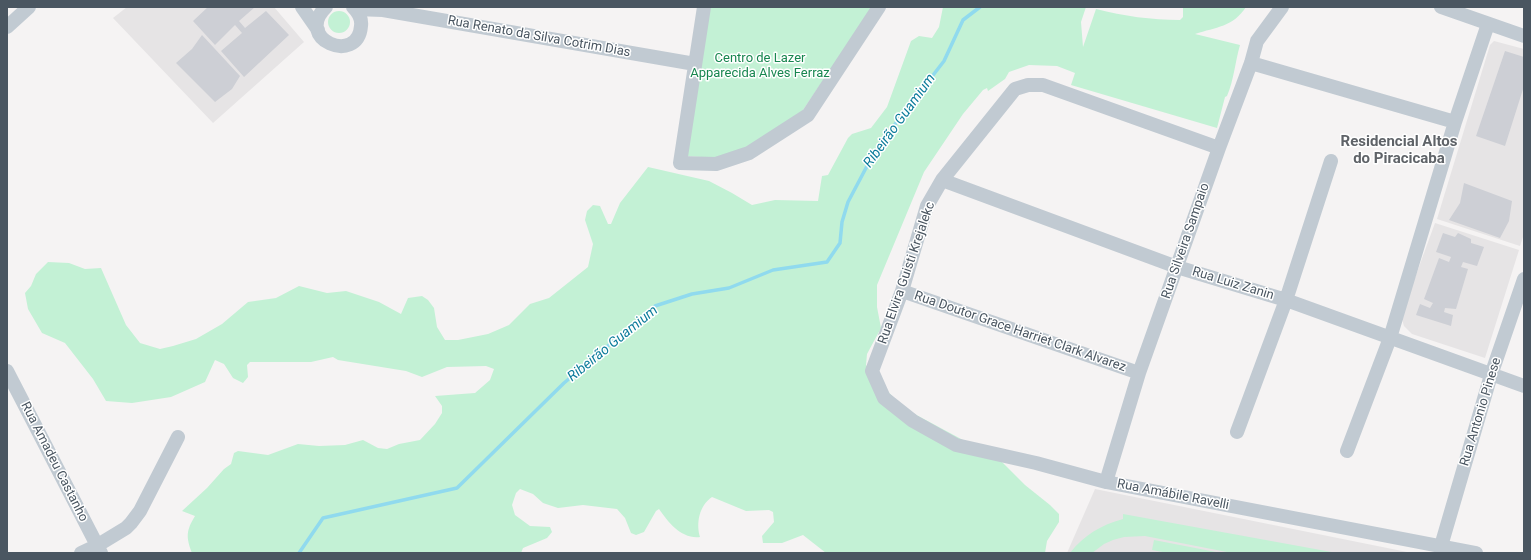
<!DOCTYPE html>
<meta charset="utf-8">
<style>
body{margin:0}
#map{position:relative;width:1531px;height:560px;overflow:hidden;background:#f5f3f3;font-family:Roboto,sans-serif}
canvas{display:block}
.frame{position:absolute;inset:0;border:8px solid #4a5661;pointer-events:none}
</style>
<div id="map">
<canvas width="1531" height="560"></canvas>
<div class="frame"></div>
</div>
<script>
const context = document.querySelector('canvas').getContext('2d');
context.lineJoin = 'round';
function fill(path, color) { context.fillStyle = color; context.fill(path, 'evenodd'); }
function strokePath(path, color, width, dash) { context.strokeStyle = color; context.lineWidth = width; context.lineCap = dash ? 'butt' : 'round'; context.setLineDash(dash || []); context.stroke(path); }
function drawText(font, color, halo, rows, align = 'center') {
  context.font = font + ' Roboto,sans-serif'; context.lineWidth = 3; context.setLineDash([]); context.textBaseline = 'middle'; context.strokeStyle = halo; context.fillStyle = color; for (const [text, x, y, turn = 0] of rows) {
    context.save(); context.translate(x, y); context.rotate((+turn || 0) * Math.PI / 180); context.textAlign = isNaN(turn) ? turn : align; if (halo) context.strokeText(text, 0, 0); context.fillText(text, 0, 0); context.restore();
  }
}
fill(new Path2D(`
 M127,7h147l30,35 -91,81 -100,-105z
 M1494,41l30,8v185l-4,12 -83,-27 53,-174z
 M1435,223l84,27 -34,108 -73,-24 -8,-8 -3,-10z
 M1095,489l317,64h-345z`), '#e6e4e5');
fill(new Path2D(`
 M709,7h163v1l-71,105 -52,33 -32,12 -32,-2z
 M943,7h143l-5,15 2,25 13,-38c28,7 55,11 84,11l3,-3v-10h63c-13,20 -30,20 -51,27l45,11c-5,17 -6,35 -13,51l-2,1 -8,31 -146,-43 4,-12 -18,-7 -28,-1 -20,7 -4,7 -17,12 -1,-3 -4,2 -20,24 -39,58 -47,113v22l4,21 -14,26 -1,11 5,8 23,25 17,14 89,48 25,25 25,20 9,9v8l-12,19 -2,12h-219l-23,-18 -21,8h-19l-1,-7 12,-14 -1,-10 -4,-2 -23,1 -34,-14c-13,9 -16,26 -12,40 -19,2 -31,-14 -41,-28l-3,2 -12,21 -8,3 -5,-2 -6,-15 -8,-9 -34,-4 -25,3 -15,-5 -10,-9 -13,-5 -4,4 -4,12 3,10 15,11 20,1 2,5 -5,6 -24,10 -2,5h-329c-6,-16 -6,-22 3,-37l-13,-5 25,-23 17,-19 7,-5 3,-11 4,-2 30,4 30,-11 21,2 26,-1 18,-5 15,8 9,1 12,-5 21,-4 15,-16 7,-11v-7l-7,-10 40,-3 15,-13 4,-11 -8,-3 -39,1 -25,10 -16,-6 -68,-11 -5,-3 -22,5h-61l-3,3 1,12 -5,6 -10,-5 -9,-14 -9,-4 -10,22 -34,15 -39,6 -26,-2 -13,-22 -28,-36 -23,-10 -14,-24 -3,-16 6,-7 5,-12 12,-12 21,1 16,6 16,-1 25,57 14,18 20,6 13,-3 23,-7 26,-15 26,-22 28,-4 23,-12 28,7 19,-2 33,11 22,12 7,-16 14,-2 6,4 6,8 3,19 8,13h13l30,-6 21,-9 21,-21 19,-6 39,-31 5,-23 -8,-24 2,-9 6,-6 7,1 8,18h3l9,-21 28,-36 61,14 23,12 20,12 23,-5 43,1 4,-25 6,-1 20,-37 4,-4 19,-6 16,-21 24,-66 8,-5 13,2 7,-11z
 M328 22a11 11 0 1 1 22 0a11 11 0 1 1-22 0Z
 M1123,514l214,39h-105l-87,-17 -21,1 -11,3 -9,4 -12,9h-22c14,-18 31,-28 53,-34z
 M1154,540l67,13h-53l-16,-3z`), '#c3f1d5');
strokePath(new Path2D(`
 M299,553l24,-35 134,-30 107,-105 91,-77 37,-12 37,-6 44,-18 54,-8 13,-19 2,-21 6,-20 18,-34 23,-36 55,-71 19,-41 17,-13`), '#90daee', 3.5);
fill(new Path2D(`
 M208,7h47l-16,14 6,7 21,-17 23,24 -45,42 -23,-26 21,-18 -7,-8 -20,20 -22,-24z
 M202,35l38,41 -8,13 -17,13 -39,-39 16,-14z
 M1505,51l19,6v29l-19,60 -29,-10z
 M1464,183l48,18 -3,20 -9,17 -51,-18 11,-17z
 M1443,233l12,4 3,-4 13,6v4l13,4 -7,19 -14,-4 -2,5 7,2 -12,40 -11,-1 -1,4 9,3 -2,11 -35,-11 4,-11 10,4 3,-5 -9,-4 15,-41 10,4 2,-5 -15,-5z`), '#cdcfd5');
strokePath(new Path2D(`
 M302,7l16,23
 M326,7c-33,32 32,59 35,19 1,-7 -3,-14 -8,-19
 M704,7l-24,156 36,1 33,-11 59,-38 71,-108
 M1441,7l83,29
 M355,9l28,1 312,54
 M7,27l22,-20
 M1251,63l204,59
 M1219,148l-176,-63h-15l-13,4 -73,91 -15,26 -25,85 -30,80 12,27 29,23 43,24 80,18 70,19 370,71
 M942,180l235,87 109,33 238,86
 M902,291l237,82
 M7,371l94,182
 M1237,432l49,-132 45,-139
 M1347,451l43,-113 65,-216 33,-98
 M1106,482l33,-109 80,-225 32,-85 6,-22 25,-34
 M1441,546l50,-171 33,-96
 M81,553l17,-8 28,-17 5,-5 9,-12 38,-74`), '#c1cad2', 14);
drawText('13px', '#4a5661', '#fff', [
 ["Rua Renato da Silva Cotrim Dias",539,37,10],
 ["Rua Silveira Sampaio",1186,241,-71],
 ["Rua Elvira Guisti Krejalekc",907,273,-71],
 ["Rua Luiz Zanin",1233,284,17],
 ["Rua Doutor Grace Harriet Clark Alvarez",1020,332,19],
 ["Rua Antonio Pinese",1481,412,-73],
 ["Rua Amadeu Castanho",54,462,63],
 ["Rua Amábile Ravelli",1173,495,11]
]);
drawText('13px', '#17864f', '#fff', [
 ["Centro de Lazer",760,59],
 ["Apparecida Alves Ferraz",760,74]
]);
drawText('italic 14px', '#0c7c9b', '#fff', [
 ["Ribeirão Guamium",900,121,-54],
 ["Ribeirão Guamium",613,344,-39]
]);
drawText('bold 15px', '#5f6368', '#fff', [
 ["Residencial Altos",1399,142],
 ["do Piracicaba",1399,159]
]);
</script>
